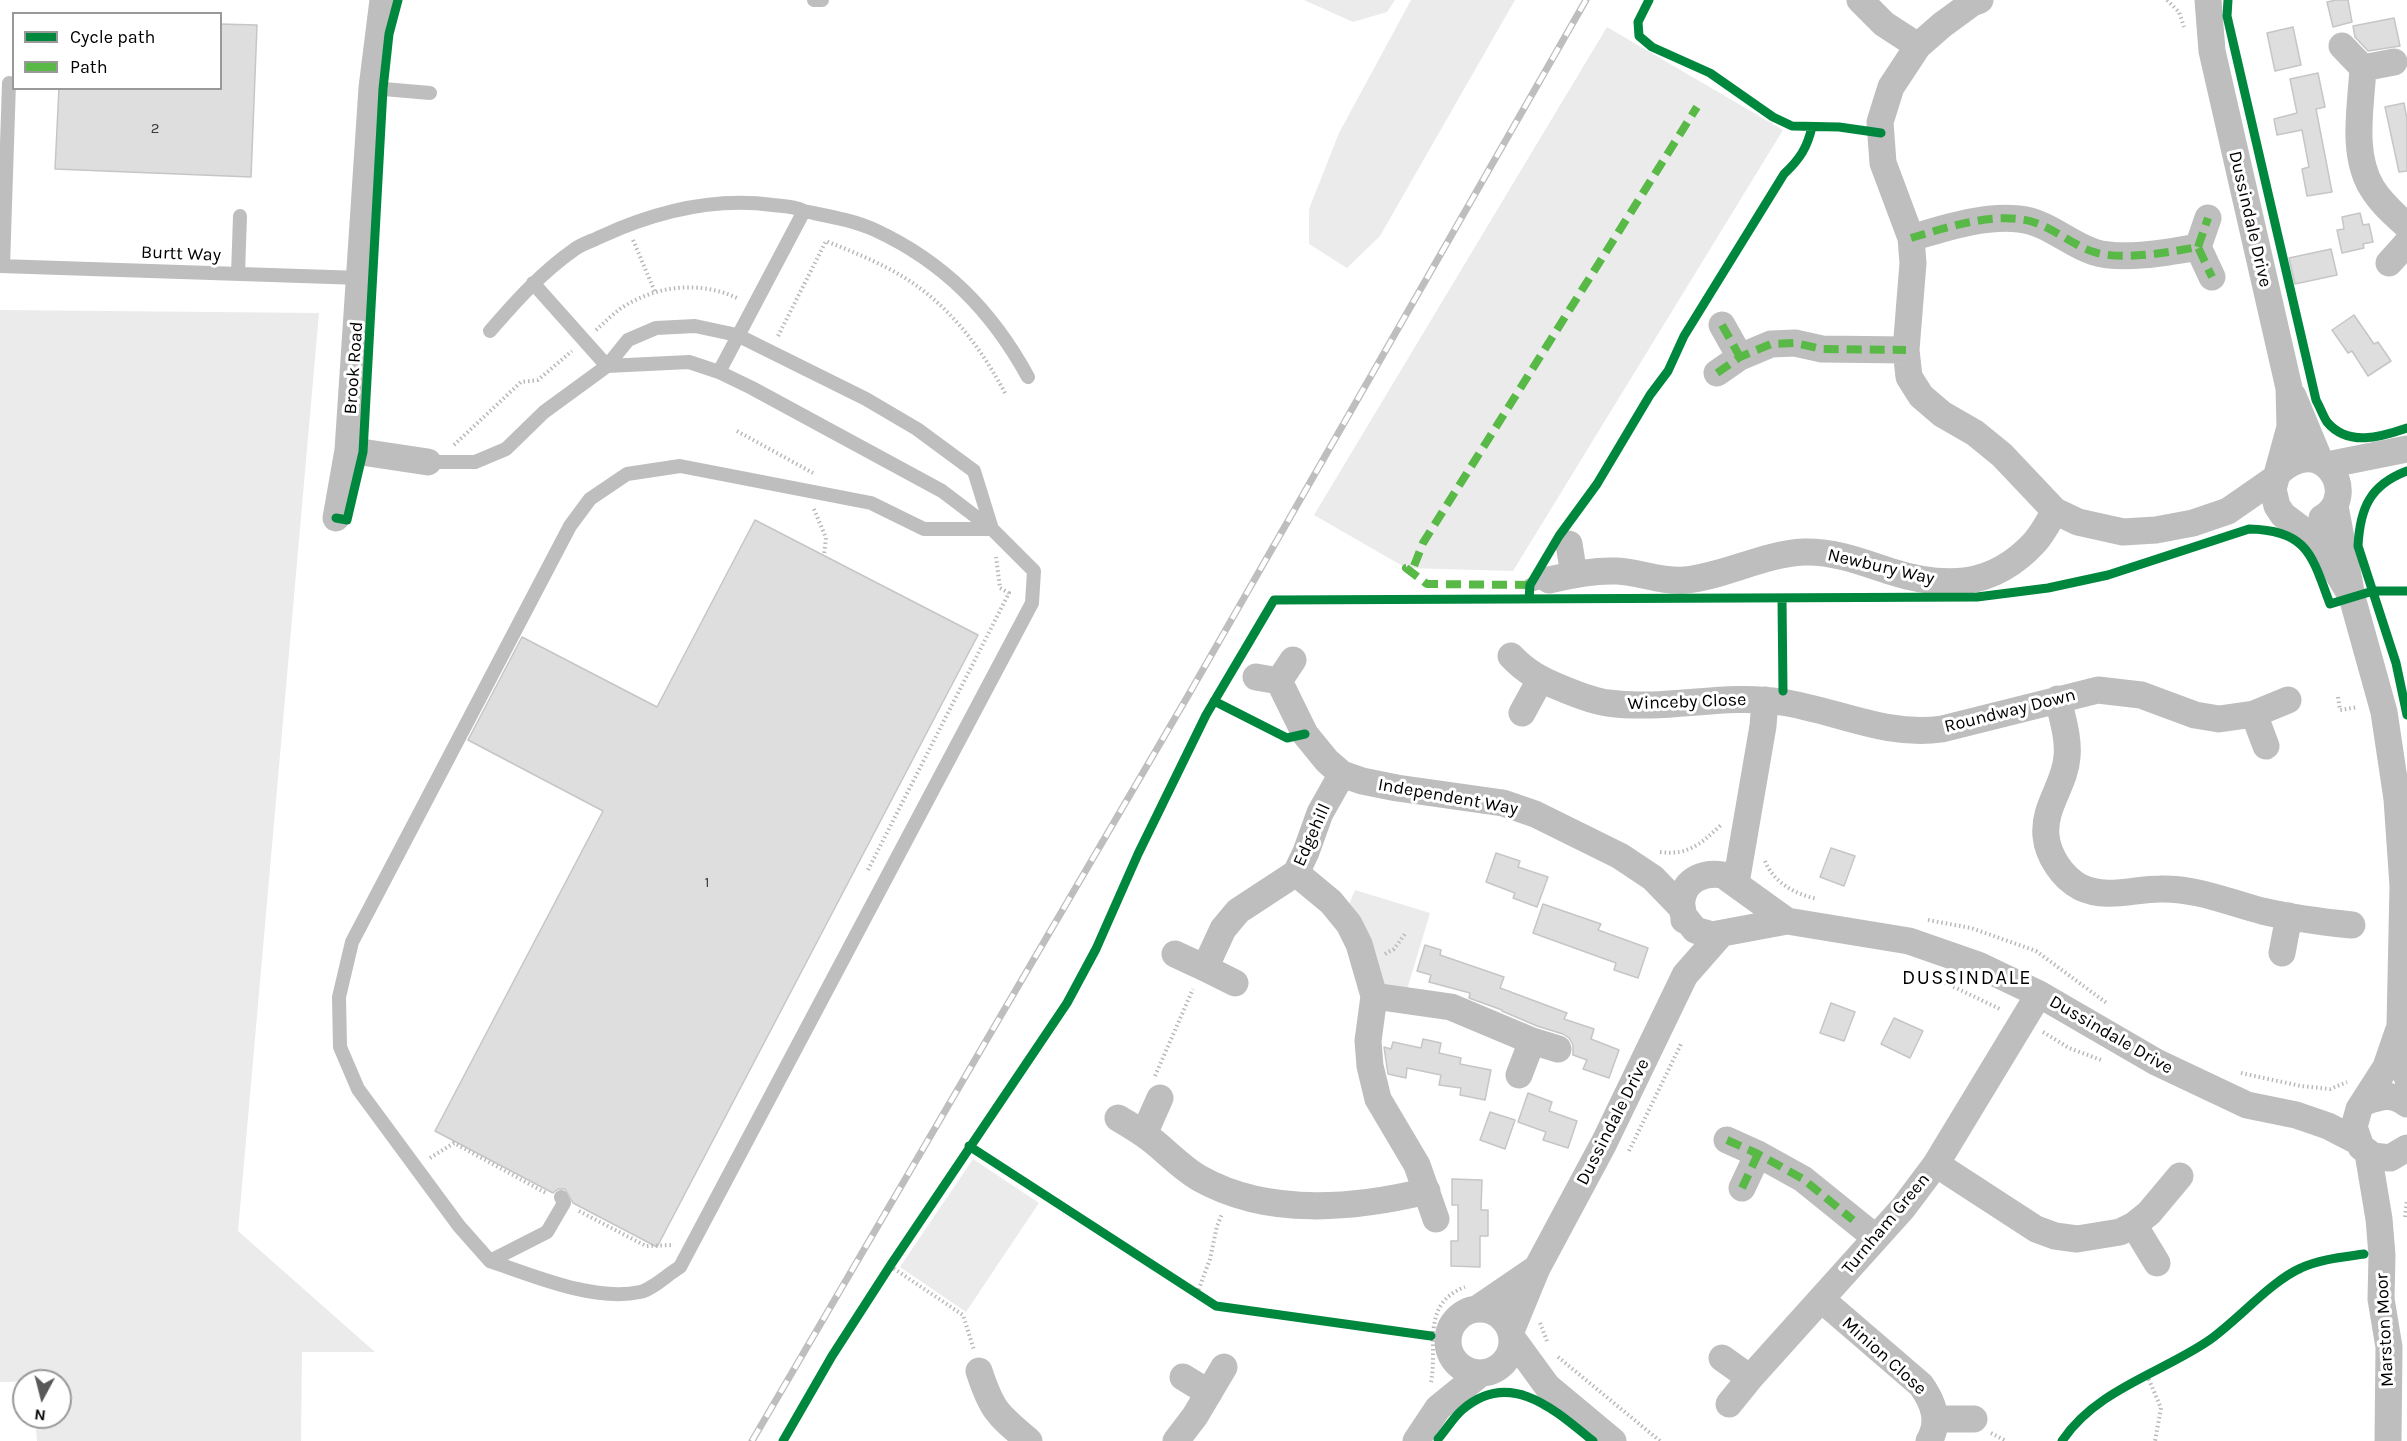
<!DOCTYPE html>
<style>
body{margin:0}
#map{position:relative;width:2407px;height:1441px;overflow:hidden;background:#fff;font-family:Karla,sans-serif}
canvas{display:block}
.legend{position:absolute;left:12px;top:12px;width:210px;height:78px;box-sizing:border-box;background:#fff;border:2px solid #999;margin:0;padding:8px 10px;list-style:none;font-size:18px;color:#000}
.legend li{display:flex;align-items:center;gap:12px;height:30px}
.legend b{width:30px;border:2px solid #999}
.north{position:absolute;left:12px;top:1369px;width:60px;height:60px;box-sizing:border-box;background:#fff;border:2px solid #999;border-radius:50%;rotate:187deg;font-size:16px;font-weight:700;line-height:24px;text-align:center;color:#000}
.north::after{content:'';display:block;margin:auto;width:21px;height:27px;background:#595959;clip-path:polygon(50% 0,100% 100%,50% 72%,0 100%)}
</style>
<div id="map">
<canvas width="2407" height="1441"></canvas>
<ul class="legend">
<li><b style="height:8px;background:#00873e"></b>Cycle path</li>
<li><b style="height:8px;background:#58b947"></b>Path</li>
</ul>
<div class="north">N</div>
</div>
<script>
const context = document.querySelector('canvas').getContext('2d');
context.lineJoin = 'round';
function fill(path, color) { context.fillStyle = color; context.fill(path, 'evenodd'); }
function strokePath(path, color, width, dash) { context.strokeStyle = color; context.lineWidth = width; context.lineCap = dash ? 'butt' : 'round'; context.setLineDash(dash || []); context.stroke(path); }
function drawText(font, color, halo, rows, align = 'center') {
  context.font = font + ' Karla,sans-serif'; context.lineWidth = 6; context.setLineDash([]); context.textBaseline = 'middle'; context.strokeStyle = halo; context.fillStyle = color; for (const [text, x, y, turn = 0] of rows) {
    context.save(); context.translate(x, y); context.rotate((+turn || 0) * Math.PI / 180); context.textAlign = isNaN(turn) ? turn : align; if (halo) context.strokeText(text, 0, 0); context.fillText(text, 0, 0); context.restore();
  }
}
fill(new Path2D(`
 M1304,0h91l-8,12 -34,10z
 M1411,0h104l-135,236 -33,32 -38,-24v-35l30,-76z
 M1607,27l176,103 -270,441 -107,-3 -92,-53z
 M0,310l319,3 -81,918 137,121h-73l-1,89h-264l-2,-24h25v-36l-60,1z
 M1355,890l75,23 -24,80 -23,-9c-6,-35 -15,-51 -34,-80z
 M973,1159l66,44 -73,109 -66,-45z`), '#ebebeb');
const building = new Path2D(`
 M2336,0h12l4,22 -19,5 -6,-25z
 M2394,18l6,28 -32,5 -13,-14 -2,-11z
 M220,24l37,1 -6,152 -196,-8 4,-81h161z
 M2293,27l8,38 -26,6 -8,-38z
 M2318,73l7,34 -9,2 16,83 -25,4 -5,-27 7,-2 -7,-37 -25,5 -3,-16 23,-6 -7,-34z
 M2404,103l3,16v52l-8,1 -14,-65z
 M2360,213l3,12 6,-1 4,18 -10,2 1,4 -22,5 -5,-23 7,-1 -2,-12z
 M2331,249l6,26 -42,9 -6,-26z
 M2354,315l20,29 4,-2 13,19 -23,15 -16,-25 -4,2 -16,-23z
 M755,520l223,115 -321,612 -84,-44 -8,-14h-7l-5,4 -118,-62 168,-320 -135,-71 54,-103 135,70z
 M1831,848l24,8 -11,30 -24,-9z
 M1496,853l24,8 -2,6 30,10 -11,30 -24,-9 2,-5 -29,-11z
 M1543,904l58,20 -3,6 50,18 -10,30 -24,-8 2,-7 -83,-30z
 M1425,945l16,5 -1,5 64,22 -4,11 67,25 -3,6 30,10 -3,10 28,11 -10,28 -26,-9 4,-9 -14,-5v-10l-4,-7 -6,-4 -26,-8 -35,-15v-1l-33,-12 1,-5 -41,-11 2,-7 -14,-4z
 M1831,1003l24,9 -11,29 -24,-8z
 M1894,1018l29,13 -13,27 -29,-14z
 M1423,1039l18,4 -2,10 22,5 -1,6 31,6 -6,30 -25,-5 1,-7 -22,-3 2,-10 -34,-7 -1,10 -18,-4 -4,-27 7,2 2,-7 28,6z
 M1528,1093l24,9 -3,9 28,10 -9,27 -25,-8 3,-8 -28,-10z
 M1490,1112l25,8 -10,29 -25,-9z
 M1452,1179l30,1 -1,30h7v26h-8v31l-29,-1v-25h7v-36h-6z`);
fill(building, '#dedede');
strokePath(building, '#c6c6c6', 1.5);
strokePath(new Path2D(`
 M2167,0l12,12 5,15
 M633,240l22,52
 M596,330c8,-7 16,-15 24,-21 35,-24 81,-29 119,-10
 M778,336l48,-95c27,11 55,22 79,37 45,28 77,71 101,117
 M2333,426l9,7 8,3
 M737,431l76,42
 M454,445l67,-63 17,-2 34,-29
 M814,509l12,29 -2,17
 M2362,514c5,-18 16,-27 31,-36
 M1782,599l1,81
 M2338,697l2,13 18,-3
 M1214,701l65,33
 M1660,852c28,4 42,-9 61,-27
 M1765,861c9,22 30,33 52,38
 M868,870l141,-277 -9,-5 -4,-31
 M1928,920l43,8 65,23 72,53
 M1385,954l9,-5 11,-15
 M1933,977l69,33
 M2043,1032l26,16 32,12
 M2241,1073l60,13 29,3 17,-7
 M1155,1076l38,-87
 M1629,1151l52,-107
 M430,1158l24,-15 92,50
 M579,1211l67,35 28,-1
 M2405,1217l2,-17
 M890,1266l73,49 11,35
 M1197,1294l13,-35 7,-33 5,-12
 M1540,1323l7,18
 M1558,1357l102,84
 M2147,1375l14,33 -6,33
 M1431,1382c7,-35 -11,-78 34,-95
 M1991,1433l15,8
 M2062,1441c35,-52 100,-66 149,-102 28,-21 59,-56 89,-71 17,-8 40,-10 58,-13`), '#b9b9b9', 4, [1.5, 3]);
strokePath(new Path2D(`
 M814,0h8
 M372,88l58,5
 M804,211c24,5 49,9 71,19 69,32 117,81 153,147
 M0,266l361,12
 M3,266l6,-183
 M238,274l2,-58
 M490,331c26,-30 52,-59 85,-82 7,-5 17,-8 25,-12 54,-25 114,-40 173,-32 11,1 21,1 31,6l-85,161
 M428,462h47l31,-13 38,-37 63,-46 21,-26 28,-12 39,-2 42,9 129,64 51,30 57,42 18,58
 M1530,585l19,-5
 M561,1197l3,6 -17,29 -57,29 -31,-35 -101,-137 -18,-42 -1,-50 13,-55 218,-416 20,-27 37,-25 53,-8 191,37 53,26h68
 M490,1261c44,15 105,41 150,31 13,-3 28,-18 40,-25l352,-664 2,-32 -42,-42 -50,-38 -190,-103 -33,-16 -30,-10 -82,4 -74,-83`), '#bebebe', 14);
strokePath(new Path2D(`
 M1860,0l24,24 34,22
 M1980,0l-8,3 -30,22 -24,21 -27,41 -11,35 3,41 28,75 2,25 -7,87 3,27 12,19 21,18 33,19 27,22 53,56 23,11 45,10 33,-2 37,-7 35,-12 46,-32
 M2208,0l4,51 77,337 1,39 -17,62 4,17 6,9 36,27 33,55
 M2342,46l21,22c-2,38 -12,86 9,120 9,15 22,26 35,38
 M2363,68l31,-6
 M1911,238c34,-10 73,-23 108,-19 29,3 48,24 75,33 28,9 76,0 104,-5l14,30
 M2198,247l10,-29
 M2389,263l18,-20
 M1722,325l18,32
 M1717,373l23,-16 31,-13 24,-1 27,6 84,1
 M2293,396l27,65
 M348,450l80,12
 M2327,465l80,-16
 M2278,473c45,-43 83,23 44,45
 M2335,506l17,91 32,115 13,87 6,87 -3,139 7,52
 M336,518l12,-68 24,-362 11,-88
 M1569,544l5,31
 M1549,580c23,-5 45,-10 68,-9 23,1 44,11 68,9 41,-4 78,-26 119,-28 29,-1 58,10 85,19 56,18 104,17 146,-29 8,-9 14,-21 20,-31
 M1511,656c15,16 30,24 50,32 15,6 31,13 47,15 58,8 116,-10 173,-1 55,8 103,35 161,27l156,-39 43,5 54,20 24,4 35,-5 34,-14
 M1256,677l23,4 26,53 22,27 15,13 20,7 35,7 106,15 32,11 85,42 33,22 29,30
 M1279,681l14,-21
 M2058,699c4,18 11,39 9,58 -2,28 -24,50 -21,79 2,20 16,41 34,51 27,13 53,2 80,2 36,-1 68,13 102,22 30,7 60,11 90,14
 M1522,713l18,-33
 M2254,714l12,32
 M1296,873l35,29 18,22 10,20 15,52 -6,45 2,25 8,33 39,66 19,54
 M1736,883l27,-157 2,-26
 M1684,916l11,14 17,5 75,-14 122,20 69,24 61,29 117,68 91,43 49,10 32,11 29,15
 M1684,920c0,-7 -3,-13 -2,-20 3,-21 22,-28 41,-25l64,46
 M2282,953l7,-37
 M1175,954l30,14
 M1235,983l-30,-15 18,-39 15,-18 58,-38 10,-21 14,-39 22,-39
 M1374,996l77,11 81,34 26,8
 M2398,1032l-12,35 -27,42 -5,18 7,20 12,9 17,2 17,-10
 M1519,1075l13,-34
 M2365,1102c17,-6 27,-9 42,2
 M1118,1118c12,7 24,14 35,23 15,12 29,27 46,37 69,39 154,31 228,13
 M1144,1134l16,-36
 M1727,1140l31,14 45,25 73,59
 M2368,1153l11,66 3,36 -1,44 8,48 -1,94
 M1936,1164l100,65 19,7 22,3 43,-7 14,-7 15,-12 31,-37
 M1742,1188l16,-34
 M2134,1225l23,38
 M1821,1299l100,86c12,17 20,36 8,56
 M1448 1341a32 32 0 1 1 64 0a32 32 0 1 1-64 0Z
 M1477,1309l60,-41
 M1511,1331l26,-63 67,-125 81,-168 36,-41
 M1512,1338l35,48 66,55
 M1722,1358l28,20
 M979,1371c13,40 19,44 50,70
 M1183,1377l26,16
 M1729,1404l21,-26 153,-170 33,-44 103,-170
 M1935,1419h39
 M1176,1441l19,-25 29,-49
 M1416,1441l22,-33 42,-34`), '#bebebe', 27);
const rail = new Path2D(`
 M752,1441l437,-747 397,-694`);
strokePath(rail, '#bebebe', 7);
strokePath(rail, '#fff', 4.5, [14]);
strokePath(new Path2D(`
 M1911,238c34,-10 73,-23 108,-19 29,3 48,24 75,33 28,9 76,0 104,-5l14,30
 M2198,247l10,-29
 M1722,325l18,32
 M1717,373l23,-16 31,-13 24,-1 27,6 84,1
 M1530,585l-103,-1 -21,-16 8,-2 9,-23 274,-436
 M1727,1140l31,14 45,25 50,41
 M1742,1188l16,-34`), '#58b947', 8, [15, 8]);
strokePath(new Path2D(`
 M1649,0l-11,22 1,14 13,11 58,26 63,44 19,9 47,1 42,6
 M2228,0l-1,16 89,384c4,7 7,16 11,22 21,25 54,15 80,6
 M2407,471c-37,14 -47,37 -49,75l38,117 11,52
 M336,518l11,2 16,-68 20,-363 6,-55 9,-34
 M1529,599l1,-14 29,-49 38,-52 53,-89 18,-24 16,-35 100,-162c16,-15 23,-26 28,-47
 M1782,599l1,92
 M1214,701l73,37 18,-4
 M969,1146l247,160 215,30
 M1438,1439c8,-9 15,-21 24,-29 48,-42 93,0 131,31
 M783,1441l49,-85 58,-90 177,-263 29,-54 42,-95 68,-139 68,-115 703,-3 71,-9 60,-13 141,-46c59,1 63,27 81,75l43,-13h34
 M2062,1441c34,-51 97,-67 146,-100 29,-20 63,-60 93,-73 19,-9 43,-11 63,-14`), '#00873e', 9);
drawText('15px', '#383838', null, [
 ["2",155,129],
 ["1",707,883]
]);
drawText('18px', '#000', '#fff', [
 ["Dussindale Drive",2250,219,77],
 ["Burtt Way",181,254,2],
 ["Brook Road",354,368,-86],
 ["Newbury Way",1881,567,13],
 ["Winceby Close",1687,702,-2],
 ["Roundway Down",2010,711,-14],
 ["Independent Way",1448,797,10],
 ["Edgehill",1312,835,-66],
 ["Dussindale Drive",2111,1035,30],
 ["Dussindale Drive",1613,1122,-63],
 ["Turnham Green",1886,1224,-50],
 ["Marston Moor",2385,1330,-93],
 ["Minion Close",1884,1356,42]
]);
context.letterSpacing = '1.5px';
drawText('20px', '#000', '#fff', [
 ["DUSSINDALE",1967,978]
]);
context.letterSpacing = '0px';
</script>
